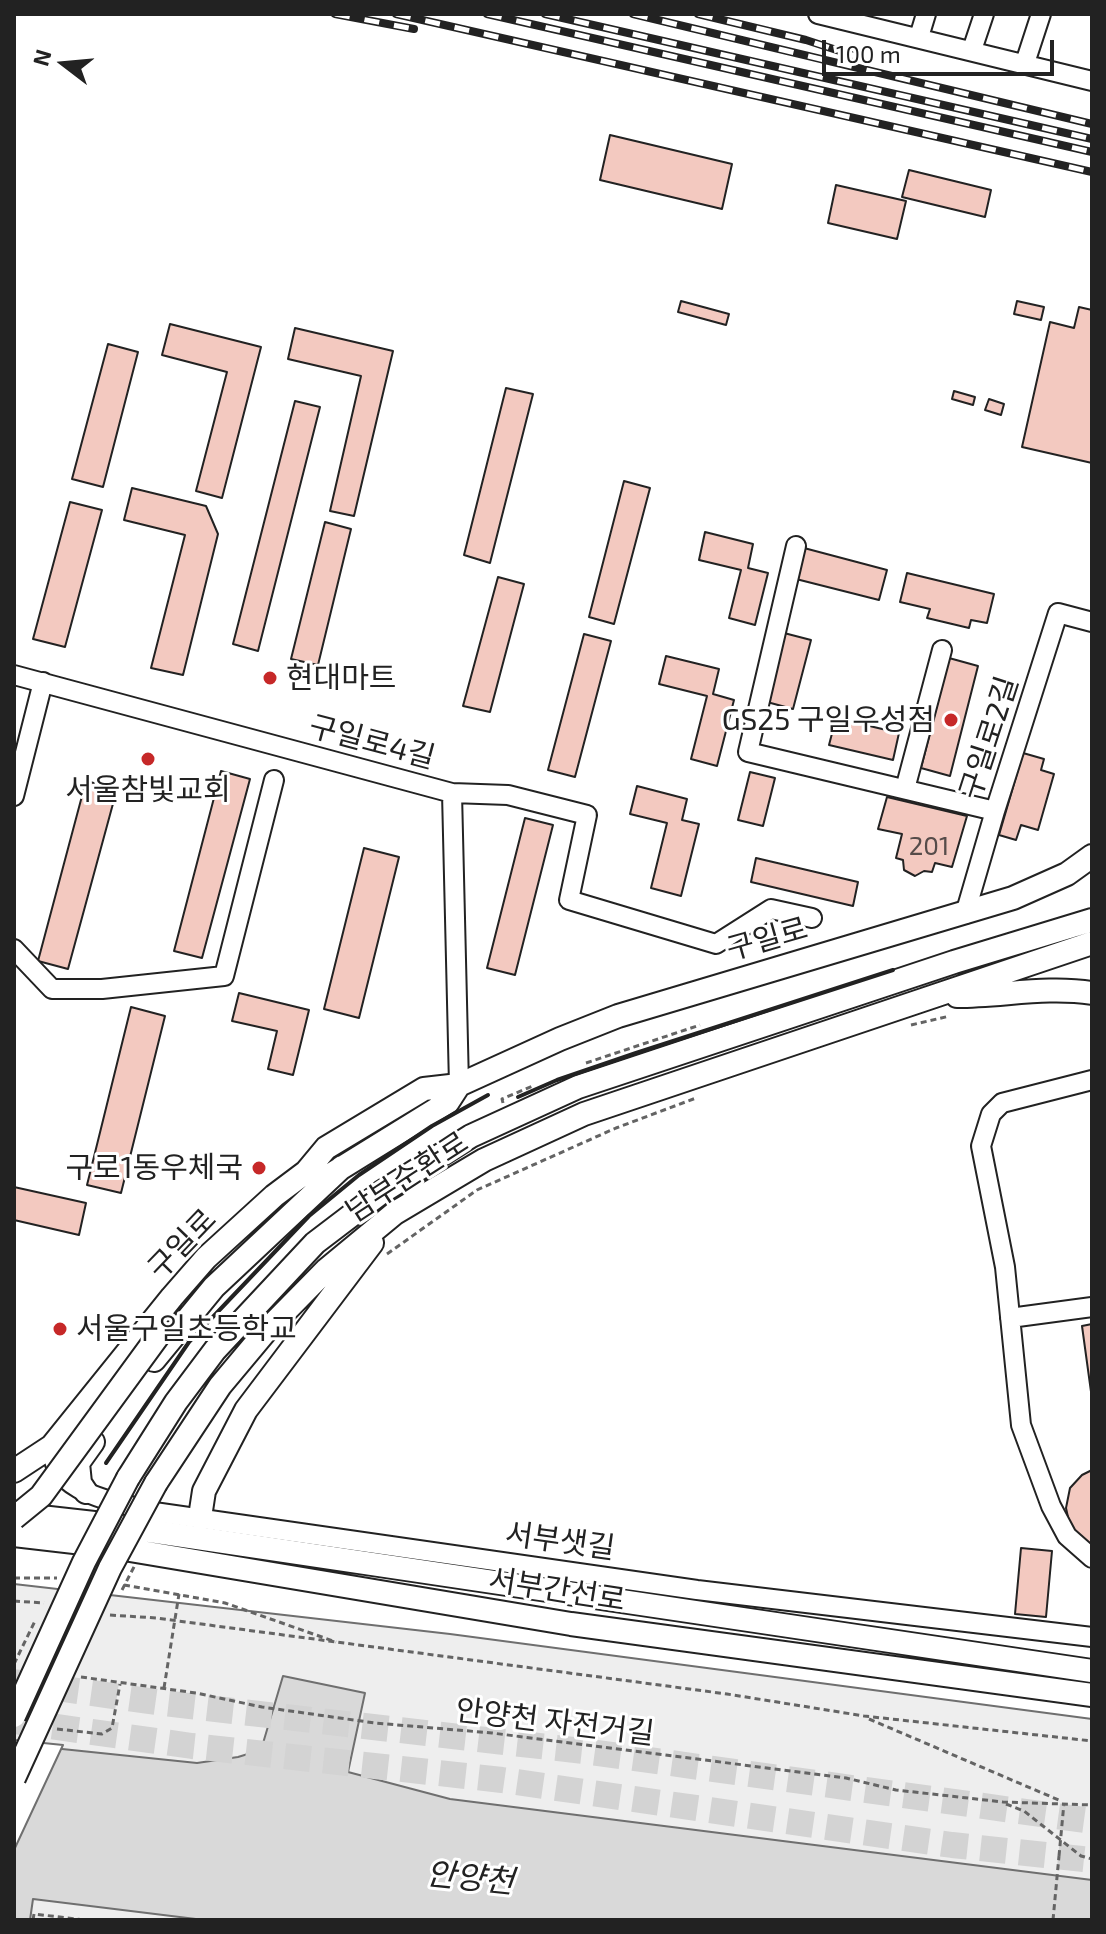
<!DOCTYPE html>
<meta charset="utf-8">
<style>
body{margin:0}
#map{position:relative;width:1106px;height:1934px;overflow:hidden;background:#fff;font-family:"Exo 2",sans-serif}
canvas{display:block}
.frame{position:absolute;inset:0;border:16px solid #222;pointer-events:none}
.north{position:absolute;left:24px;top:24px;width:80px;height:80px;-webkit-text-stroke:6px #fff;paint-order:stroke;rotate:286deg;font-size:22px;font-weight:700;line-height:32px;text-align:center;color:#222}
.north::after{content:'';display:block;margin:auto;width:28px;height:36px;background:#222;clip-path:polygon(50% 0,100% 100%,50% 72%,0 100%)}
.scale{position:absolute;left:822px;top:40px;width:232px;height:36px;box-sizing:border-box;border:4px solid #222;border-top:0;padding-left:10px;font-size:24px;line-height:28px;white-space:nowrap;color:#222;-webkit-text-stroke:6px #fff;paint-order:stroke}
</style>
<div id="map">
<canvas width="1106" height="1934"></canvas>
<div class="frame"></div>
<div class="north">N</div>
<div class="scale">100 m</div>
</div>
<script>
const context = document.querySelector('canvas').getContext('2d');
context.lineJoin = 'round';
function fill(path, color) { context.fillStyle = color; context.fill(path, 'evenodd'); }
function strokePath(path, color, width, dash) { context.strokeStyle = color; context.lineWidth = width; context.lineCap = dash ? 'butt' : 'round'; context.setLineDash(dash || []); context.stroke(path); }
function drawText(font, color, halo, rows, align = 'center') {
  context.font = font + ' "Exo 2","Noto Sans KR",sans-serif'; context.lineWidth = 6; context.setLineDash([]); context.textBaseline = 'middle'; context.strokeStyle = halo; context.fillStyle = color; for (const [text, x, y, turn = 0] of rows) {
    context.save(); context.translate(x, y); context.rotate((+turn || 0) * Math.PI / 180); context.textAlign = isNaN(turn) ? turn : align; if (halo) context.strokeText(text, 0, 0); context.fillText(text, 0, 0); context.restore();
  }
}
const green = new Path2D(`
 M14,1584l436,50 642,85v201h-1078z`);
fill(green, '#eee');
strokePath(green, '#6f6f6f', 2);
const water = new Path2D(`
 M283,1676l82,17 -17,79 102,27 642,81v40h-888l-171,-21 -3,21h-16v-176l183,19 41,-6 23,-7z`);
fill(water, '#d9d9d9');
strokePath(water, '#6f6f6f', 2);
const pier = new Path2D(`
 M14,1740l49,5 -49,105z`);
fill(pier, '#fff');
strokePath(pier, '#6f6f6f', 2);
const building = new Path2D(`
 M610,135l122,29 -10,45 -122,-29z
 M909,170l82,20 -6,27 -83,-20z
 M836,185l70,16 -9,38 -69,-16z
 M681,301l48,13 -3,11 -48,-13z
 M1017,301l27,6 -3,13 -27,-6z
 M1079,307l13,3v153l-70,-16 28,-125 24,6z
 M170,324l91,23 -39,151 -26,-7 31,-119 -65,-17z
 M295,328l98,23 -39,165 -24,-5 31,-135 -73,-17z
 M108,344l30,8 -35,135 -31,-8z
 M506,388l27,6 -43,169 -26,-8z
 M954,391l21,6 -2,8 -21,-6z
 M989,399l15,5 -3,11 -16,-5z
 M295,401l25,6 -62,244 -25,-7z
 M624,481l26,7 -36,136 -25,-7z
 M132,488l74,18 12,28 -35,141 -32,-7 34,-133 -61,-15z
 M70,502l32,8 -37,137 -32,-8z
 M325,522l26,7 -33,136 -27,-6z
 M705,532l48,12 -5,24 20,5 -13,52 -26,-7 12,-48 -42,-10z
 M804,548l83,22 -8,30 -83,-21z
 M907,573l87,21 -7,29 -16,-3 -2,8 -42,-10 3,-9 -30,-7z
 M498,577l26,7 -34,128 -27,-6z
 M784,633l27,7 -18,69 -26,-7z
 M584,634l27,7 -36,136 -27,-7z
 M666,656l53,13 -6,25 21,6 -17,66 -26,-7 16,-63 -48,-12z
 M949,658l29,8 -28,110 -29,-8z
 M836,718l63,15 -6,27 -64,-15z
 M1023,753l21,6 -3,11 13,4 -16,56 -17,-5 -5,15 -17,-5z
 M221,771l29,8 -48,179 -28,-7z
 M750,772l25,6 -12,48 -25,-6z
 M86,781l31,8 -49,180 -30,-8z
 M637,786l50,13 -5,21 17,4 -18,72 -30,-8 16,-65 -37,-9z
 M887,797l80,19 -15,51 -17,-4 -3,9 -8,-1 -9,5 -11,-6 -1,-10 -7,-2 6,-24 -24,-5z
 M525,818l28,7 -38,150 -28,-7z
 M364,848l35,9 -40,161 -35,-9z
 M756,858l102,24 -5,24 -102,-24z
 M239,993l70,17 -16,65 -25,-6 9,-38 -45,-10z
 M131,1007l34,9 -44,177 -34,-8z
 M14,1187l72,16 -7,32 -65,-15z
 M1092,1324v75l-10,-73z
 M1092,1470v78l-21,-17 -5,-23 4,-20 12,-13z
 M1021,1548l31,3 -6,66 -31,-3z`);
fill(building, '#f3c9c0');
strokePath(building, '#222', 2);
strokePath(new Path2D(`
 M14,1682l149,21 420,48 509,70
 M14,1721l178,25 310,34 450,65 140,15`), '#d3d3d3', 26, [26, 13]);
const minor = new Path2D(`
 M818,14l274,67
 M919,37l7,-23
 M972,50l12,-36
 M1025,63l16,-49
 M796,546l-48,206 247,59
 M14,675l438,118 7,292
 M905,789l37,-139
 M452,793l56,2 79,20 -18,85 147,44 55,-35 41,9
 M14,796l29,-114
 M965,914l30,-103 63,-198 34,9
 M14,949l38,40h50l122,-13 50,-196
 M1092,1080l-90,23 -11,11 -10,32 24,121 16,158 30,81 16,30 25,22
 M1010,1318l82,-11
 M52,1446c-1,49 64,55 102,66l543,78 395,47`);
const major = new Path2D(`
 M957,996c46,0 89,-10 135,-3
 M330,1175l118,-73 11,-17
 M154,1360l60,-73 128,-120
 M14,1471l38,-25 120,-149 34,-39 68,-62 32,-24 20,-24 98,-59 35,-4 101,-46 58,-23 395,-118 54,-24 25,-18
 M128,1478l48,-76 39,-52 100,-107 67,-51 89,-56 107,-49 376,-125 138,-42
 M156,1483l64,-97 46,-55 60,-61 69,-57 89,-53 100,-46 508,-171
 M86,1492l-6,-9 -2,-20 15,-21
 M14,1514l89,10 989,147
 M200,1517l4,-26 42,-81 126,-167
 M14,1535l86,10 471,79 521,71`);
strokePath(minor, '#222', 22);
strokePath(major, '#222', 26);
strokePath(new Path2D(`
 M911,1025l39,-9
 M586,1063l114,-38
 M503,1103l-1,-4 33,-14
 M387,1254l90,-64 139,-62 80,-30
 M14,1578h43
 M124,1585l101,18 111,39
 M14,1601l30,2
 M110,1615l46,3 571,76 137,22 228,25
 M81,1677l115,16 66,14 113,16 117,10 354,45 50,12 107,12 89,3
 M164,1688l15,-94
 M869,1719l192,82
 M57,1729l45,5 10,-6 8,-44
 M1006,1804l18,7 57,45 11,3
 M1059,1856l5,-53
 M33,1920l1,-6 51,6`), '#646464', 3, [6, 4]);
strokePath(minor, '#fff', 18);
strokePath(major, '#fff', 22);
const rail = new Path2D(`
 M335,14l79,15
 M396,14l696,158
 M487,14l605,138
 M545,14l547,125
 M633,14l459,110
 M698,14l108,26 49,16`);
strokePath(rail, '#222', 8);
strokePath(rail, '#fff', 5, [15]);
const majorBridge = new Path2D(`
 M14,1518l27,-22 120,-164
 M14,1716l70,-154 44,-84
 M14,1778l96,-210 46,-85`);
strokePath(majorBridge, '#222', 26, []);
strokePath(new Path2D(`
 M122,1590l13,-25
 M14,1664l21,-43
 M1053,1920l6,-64`), '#646464', 3, [6, 4]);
strokePath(majorBridge, '#fff', 22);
strokePath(new Path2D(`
 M518,1097l39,-17 79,-27 257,-83
 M106,1463l83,-121 120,-126 50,-41 73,-49 56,-31`), '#222', 4);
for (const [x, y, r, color] of [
 [270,678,8,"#c62828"],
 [951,720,8,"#c62828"],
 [148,759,8,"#c62828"],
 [259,1168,8,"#c62828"],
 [60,1329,8,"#c62828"]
]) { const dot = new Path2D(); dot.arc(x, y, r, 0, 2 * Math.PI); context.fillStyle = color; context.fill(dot); strokePath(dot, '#fff', 3); }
drawText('26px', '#564c4a', null, [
 ["201",929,846]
]);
drawText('30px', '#222', '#fff', [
 ["현대마트",286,678],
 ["GS25 구일우성점",935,720,"right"],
 ["서울참빛교회",148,790,"center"],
 ["구로1동우체국",243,1168,"right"],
 ["서울구일초등학교",76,1329]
], 'left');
drawText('30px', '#222', '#fff', [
 ["구일로2길",989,738,-72],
 ["구일로4길",372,742,15],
 ["구일로",767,939,-16],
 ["남부순환로",407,1177,-33],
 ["구일로",182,1244,-46],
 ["서부샛길",560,1541,8],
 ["서부간선로",557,1590,9],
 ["안양천 자전거길",555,1722,7]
]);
drawText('italic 32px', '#222', '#fff', [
 ["안양천",470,1878,6]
]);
</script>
